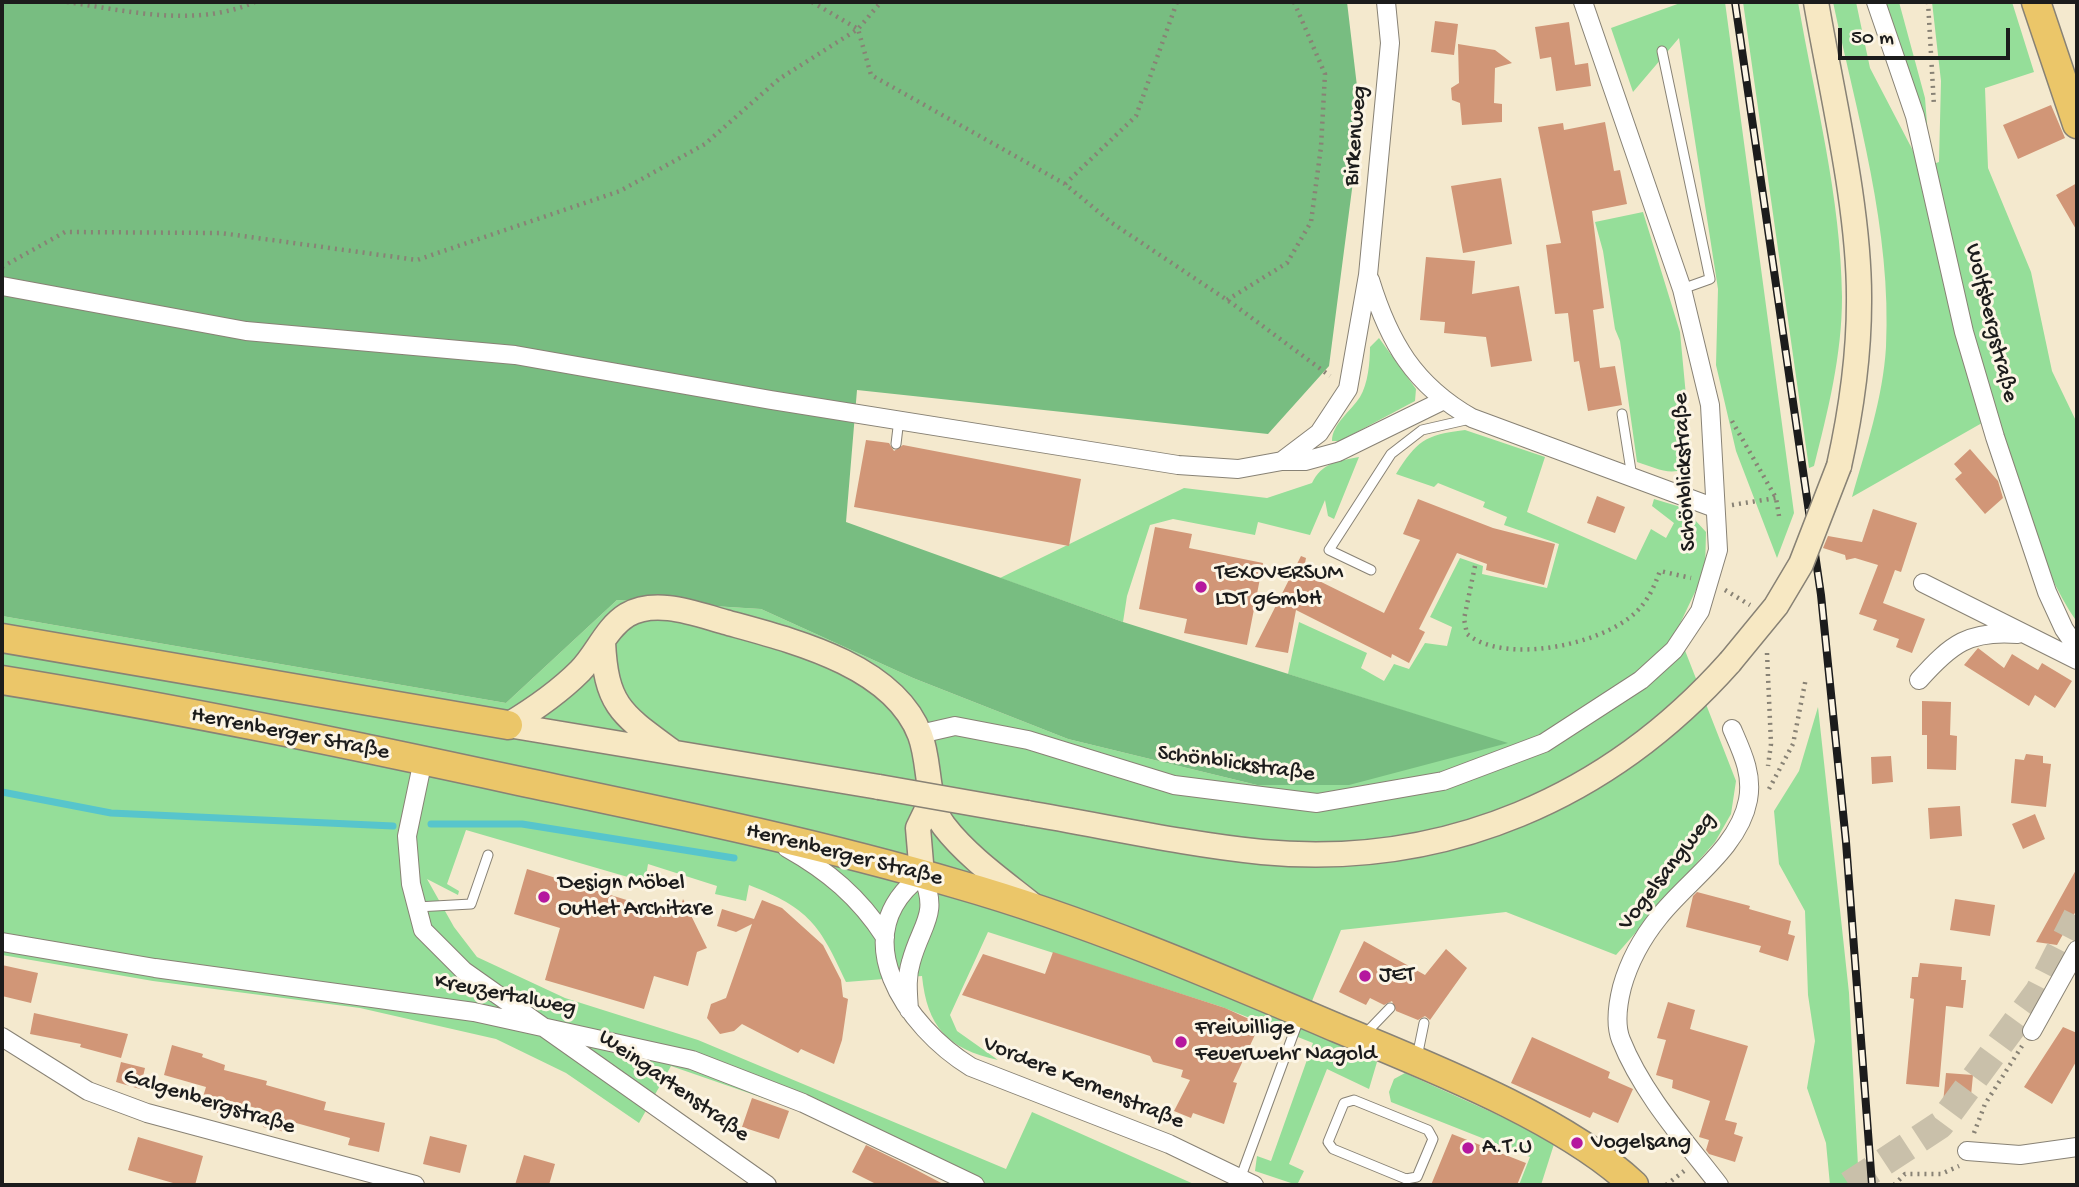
<!DOCTYPE html>
<meta charset="utf-8">
<style>
body{margin:0}
#map{position:relative;width:2079px;height:1187px;overflow:hidden;background:#f4e9ce;font-family:"Gochi Hand",sans-serif}
canvas{display:block}
.frame{position:absolute;inset:0;border:4px solid #1c1c1c;pointer-events:none}
.scale{position:absolute;left:1838px;top:28px;width:172px;height:32px;box-sizing:border-box;border:4px solid #1c1c1c;border-top:0;padding-left:9px;font-size:21px;line-height:24px;white-space:nowrap;color:#1c1c1c;-webkit-text-stroke:5px #fcf5e5;paint-order:stroke}
</style>
<div id="map">
<canvas width="2079" height="1187"></canvas>
<div class="frame"></div>
<div class="scale">50 m</div>
</div>
<script>
const context = document.querySelector('canvas').getContext('2d');
context.lineJoin = 'round';
function fill(path, color) { context.fillStyle = color; context.fill(path, 'evenodd'); }
function strokePath(path, color, width, dash) { context.strokeStyle = color; context.lineWidth = width; context.lineCap = dash ? 'butt' : 'round'; context.setLineDash(dash || []); context.stroke(path); }
function drawText(font, color, halo, rows, align = 'center') {
  context.font = font + ' "Gochi Hand",sans-serif'; context.lineWidth = 6; context.setLineDash([]); context.textBaseline = 'middle'; context.strokeStyle = halo; context.fillStyle = color; for (const [text, x, y, turn = 0] of rows) {
    context.save(); context.translate(x, y); context.rotate((+turn || 0) * Math.PI / 180); context.textAlign = isNaN(turn) ? turn : align; if (halo) context.strokeText(text, 0, 0); context.fillText(text, 0, 0); context.restore();
  }
}
fill(new Path2D(`
 M1683,2h42l69,511 -17,45 -41,-107 -20,-86 2,-76 -39,-251 -46,54 -22,-64z
 M1743,2h55c17,98 43,195 44,295 0,58 -14,114 -28,169l-5,2z
 M1833,2h23l14,66 52,100 17,-6 2,-81 -9,-79h80l22,70 -49,16 3,80 43,104 21,99 25,52v199c-42,-61 -56,-138 -81,-207l-144,82c14,-49 31,-99 34,-150 6,-117 -29,-232 -53,-345z
 M1879,2h20l26,96 3,38z
 M1643,212l37,120 12,128c-14,21 -35,8 -55,2l-17,-121 -5,-12 -12,-78 -8,-29z
 M1379,338l37,51 -1,12 -75,40h-8c0,-17 19,-30 28,-44 8,-13 10,-35 10,-50z
 M1465,430l80,27 -18,55 109,48 15,-31 15,9 8,-15 -22,-17 2,-7 30,9 22,24 -1,39 -28,59 59,151 -5,33 -16,28 -99,113 -110,-43 -165,18 -40,98 76,34 -8,27 -42,-20 -38,95 15,7 -7,14 -42,-14 2,-15 14,5 42,-118 -91,-36 -234,-75 -38,83 7,16 41,29c-51,-11 -71,-34 -76,-84l-76,6c-26,-57 -37,-74 -97,-97l-3,16 -31,-7 2,-8 -69,-22 -3,18 -179,-52 -19,54 12,7 -1,4 -31,-16 27,48 23,30 88,41 133,42 308,129 26,-57 164,73h-235l-143,-68 -147,-51 -32,57 -73,-50 -70,-34 -136,-31 -207,-27 -151,-26v-339l504,87 111,-103 144,9 152,69 155,61 189,46 245,-43 -214,-68 11,-52 68,31 -6,15 23,13 10,-17 15,5 16,-26 22,3 5,-19 -22,-10 30,-59 23,8 -1,8 65,14 12,-44 -55,-19 3,-8 -24,-10 2,-5 -47,-19 -4,4 -38,-13c21,-33 28,-39 69,-44z
 M1359,457l-25,62 -6,-3 -3,-16 -15,35 -52,-13 -3,13 -82,-16 -23,6 -23,71 -4,26 -123,-44 184,-90 83,10 45,-15c10,-20 25,-22 47,-26z
 M1818,707l31,286 10,192h-29l-4,-42 -19,-55 8,-47 -7,-46 -3,-84 -26,-47 -5,-53 25,-40z
 M1405,1073l150,68 -14,44h-22l11,-28 -139,-55 -2,-10 5,-13z`), '#95de99');
fill(new Path2D(`
 M2,2h1345l14,118 -32,246 -61,68 -411,-44 -11,132 277,100 385,121 -159,42h-92l-189,-46 -155,-61 -152,-69 -144,-9 -111,103 -504,-87z`), '#78bd81');
strokePath(new Path2D(`
 M2,792l109,21 282,13
 M431,824h91l212,34`), '#57c5cc', 7);
fill(new Path2D(`
 M1435,21l23,3 -4,31 -23,-3z
 M1569,22l6,43 13,-2 3,23 -35,5 -5,-34 -11,2 -5,-32z
 M1458,44l37,6 17,13 -17,5 -1,35 8,1v18l-40,3 -2,-22 -8,-3 -1,-12 8,-5z
 M2051,105l14,33 -47,21 -15,-34z
 M1605,122l9,49 6,-1 7,34 -35,7 12,97 -11,2 7,58 15,-2 7,39 -34,6 -9,-50 -5,1 -6,-49 -13,1 -9,-69 15,-2 -23,-116 25,-4 1,7z
 M1501,178l11,66 -49,9 -12,-67z
 M2077,183v48l-21,-36z
 M1426,257l49,4 -3,33 47,-8 13,75 -41,6 -5,-30 -42,-4 1,-11 -25,-2z
 M866,440l23,3 5,8 9,-6 178,34 -12,67 -215,-39z
 M1970,449l28,32 5,17 -18,16 -30,-35 7,-6 -8,-9z
 M1597,496l28,11 -10,26 -28,-10z
 M1418,499l75,29 62,16 -11,41 -58,-15 1,-6 -30,-11 -38,76 6,3 -16,31 -17,-9 -1,4 -95,-48 -8,43 -33,-6 46,-91 5,2 -3,15 81,40 36,-73 -17,-6z
 M1873,509l44,14 -16,49 -6,-2 -12,33 42,16 -13,34 -16,-6 3,-8 -26,-9 4,-10 -18,-6 19,-49 -23,-7 -9,2 -1,-5 -22,-7 5,-12 34,6z
 M1155,527l37,7 -3,14 74,15 -16,82 -63,-12 3,-14 -48,-10z
 M1978,648l26,20 8,-14 26,16 4,-7 30,18 -17,27 -20,-13 -6,11 -65,-41z
 M1922,701l29,1 -1,33 7,1 -1,34 -29,-1v-34h-5z
 M2026,754l17,2v7l8,1 -5,43 -35,-4 4,-44 9,1z
 M1891,756l2,26 -21,2 -1,-27z
 M1960,806l2,30 -32,3 -2,-31z
 M2035,814l10,25 -22,10 -11,-25z
 M2077,868v41l-20,36 -21,-3z
 M527,869l151,47 5,-17 24,49 -10,4 -9,34 -34,-10 -10,33 -99,-29 15,-52 -46,-14z
 M1697,892l53,14 -1,3 42,12 -3,13 7,2 -7,25 -29,-9 2,-6 -75,-19 7,-31z
 M1955,899l40,6 -5,31 -40,-6z
 M762,900l20,8 41,37 18,35 2,17 5,2 -6,41 -8,24 -33,-15 -3,4 -56,-29 -8,7 -14,3 -13,-16 4,-14 15,-6 26,-74 -16,8 -19,-6 5,-17 32,10z
 M1364,941l61,34 21,-26 21,19 -37,52 -5,-4 -7,4 -22,-9 -4,-10 -8,4 -14,-7 -4,7 -27,-13z
 M1053,952l172,56 35,16 -27,58 4,1 -13,41 -31,-11 -2,5 -17,-7 16,-31 -9,-3 2,-7 -30,-8 -3,-6 -188,-61 21,-41 62,20z
 M1920,963l42,4 -1,13h5l-3,28 -17,-2 -7,81 -33,-3 8,-85 -4,-1 2,-21h6z
 M2,965l36,8 -7,30 -29,-7z
 M1668,1002l27,8 -5,19 58,17 -23,74 12,3 -3,11 9,3 -8,25 -26,-8 -3,-4 3,-10 -10,-3 11,-36 -38,-13 1,-8 -17,-5 10,-35 -9,-2z
 M34,1013l94,21 -7,24 -41,-11 1,-3 -51,-10z
 M2063,1027l14,6v27l-25,44 -28,-17z
 M1532,1037l78,35 -2,6 25,11 -15,34 -25,-11 -3,6 -79,-35z
 M172,1045l31,9 -1,3 23,8 -1,5 43,11 -1,4 60,17 -2,8 61,13 -6,29 -31,-7 2,-7 -61,-17 -4,11 -22,-5 4,-16 -44,-12 -4,14 -19,-6 6,-20 -42,-12z
 M121,1062l24,6 -5,21 -24,-7z
 M1946,1073l27,2 -3,31 -27,-3z
 M752,1098l37,13 -10,28 -37,-12z
 M1452,1134l74,29 -9,22h-86z
 M430,1136l37,9 -7,28 -37,-9z
 M138,1137l65,19 -8,29h-15l-52,-15z
 M866,1145l41,20 38,20h-67l-26,-13z
 M524,1155l31,9 -6,21h-34z`), '#d19677');
strokePath(new Path2D(`
 M1849,1185l91,-60 99,-134 38,-75`), '#c9c0aa', 28, [28, 14]);
const lane = new Path2D(`
 M1662,51l48,228 -28,10
 M1622,414l10,63
 M896,444l3,-25
 M1371,570l-42,-20 62,-96 31,-24 48,-11
 M417,907l54,-3 17,-49
 M1365,1034l25,-26
 M1417,1057l7,-34
 M1354,1100l74,30 5,9 -16,38 -11,2 -73,-30 -5,-7 16,-39z
 M1240,1179l60,-163`);
const street = new Path2D(`
 M1876,2l39,114 49,216 31,105 52,155 17,37 13,19
 M1370,280c19,62 44,105 102,138l243,90
 M2,286l244,45 269,24 256,45 407,65 60,4 44,-8h23l33,-9 104,-51
 M1282,461l37,-28 29,-44 20,-114 22,-232 -4,-41
 M1923,583l154,77
 M1919,680c32,-36 50,-50 99,-46
 M920,734l35,-8 73,14 146,45 143,18 126,-22 101,-38 97,-63 33,-30 26,-39 18,-61 -8,-145 -28,-116 -99,-287
 M423,760l-16,76 4,48 12,46 41,41 303,214
 M787,848c41,23 72,49 98,89
 M2,942l153,26 319,44 218,48 111,43 172,82
 M909,1010c-1,-16 -3,-32 2,-48 10,-38 29,-47 11,-87 -80,60 -16,152 49,192l198,77 85,41
 M2032,1031l45,-81
 M2,1037l86,54 59,22 268,72
 M1967,1151l53,4 57,-8
 M1719,1185c-34,-44 -77,-92 -98,-145 -6,-15 -3,-37 1,-53 7,-25 20,-49 37,-70 28,-36 80,-69 89,-117 5,-26 -6,-48 -16,-71`);
const secondary = new Path2D(`
 M1816,2c16,93 44,207 43,300 0,56 -8,110 -20,164
 M603,642c3,63 18,72 67,108
 M508,725c25,-15 51,-33 72,-54 17,-17 26,-43 47,-56 29,-17 69,-1 98,7 65,18 168,42 195,113 11,29 5,66 24,91 23,30 57,54 87,78
 M508,725l371,62
 M1027,813c78,13 156,31 235,39 183,17 347,-54 468,-190
 M922,875l-4,-47 14,-29`);
const primary = new Path2D(`
 M2036,2l41,122
 M2,638l506,87
 M2,680c173,28 346,64 517,101 147,31 295,61 438,103 130,37 256,91 380,144 91,38 226,90 297,157`);
strokePath(lane, '#888275', 11);
strokePath(street, '#888275', 20);
strokePath(secondary, '#888275', 27);
strokePath(primary, '#888275', 31);
strokePath(new Path2D(`
 M67,2c62,9 128,26 188,0
 M812,2l46,27 13,46 194,109 47,39 121,81 97,72
 M1928,2l6,104
 M1065,184l71,-68 41,-114
 M2,267l63,-35 156,1 196,27 203,-69 85,-47 74,-65 79,-50 23,-27
 M1227,300l60,-37 24,-41 10,-75 4,-73 -31,-72
 M1732,421l44,77 3,18
 M1732,505l44,-7
 M1475,566l-11,53 3,15c38,31 134,11 168,-21 13,-12 19,-26 25,-42l31,7
 M1725,590l25,15
 M1767,653l4,91 -3,22
 M1769,789l24,-45 13,-66
 M1974,1133l11,-29 37,-58
 M1666,1185l18,-14
 M1894,1185l11,-11h36l18,-8`), '#888275', 4.5, [2, 5]);
strokePath(lane, '#fff', 9);
strokePath(street, '#fff', 18);
strokePath(secondary, '#f7e8c3', 24);
strokePath(primary, '#ebc669', 28);
const rail = new Path2D(`
 M1735,2l86,593 25,247 26,343`);
strokePath(rail, '#1c1c1c', 8);
strokePath(rail, '#fcf5e5', 5, [16]);
const secondaryBridge = new Path2D(`
 M1730,662l46,-56 25,-42 38,-98
 M879,787l148,26`);
strokePath(secondaryBridge, '#888275', 27, []);
strokePath(secondaryBridge, '#f7e8c3', 24);
for (const [x, y, r, color] of [
 [1201,587,7,"#b5179e"],
 [544,897,7,"#b5179e"],
 [1365,976,7,"#b5179e"],
 [1181,1042,7,"#b5179e"],
 [1577,1143,7,"#b5179e"],
 [1468,1148,7,"#b5179e"]
]) { const dot = new Path2D(); dot.arc(x, y, r, 0, 2 * Math.PI); context.fillStyle = color; context.fill(dot); strokePath(dot, '#fcf5e5', 2.5); }
drawText('23px', '#1c1c1c', '#fcf5e5', [
 ["Birkenweg",1357,136,-85],
 ["Wolfsbergstraße",1990,323,76],
 ["Schönblickstraße",1686,472,-93],
 ["Herrenberger Straße",290,735,11],
 ["Schönblickstraße",1236,765,8],
 ["Herrenberger Straße",844,856,14],
 ["Vogelsangweg",1668,872,-52],
 ["Kreuzertalweg",505,996,11],
 ["Vordere Kernenstraße",1083,1084,22],
 ["Weingartenstraße",673,1087,35],
 ["Galgenbergstraße",209,1103,17]
]);
drawText('23px', '#1c1c1c', '#fcf5e5', [
 ["TEXOVERSUM",1215,574],
 ["LDT gGmbH",1215,600],
 ["Design Möbel",558,884],
 ["Outlet Architare",558,910],
 ["JET",1379,976],
 ["Freiwillige",1195,1029],
 ["Feuerwehr Nagold",1195,1055],
 ["Vogelsang",1591,1143],
 ["A.T.U",1482,1148]
], 'left');
</script>
